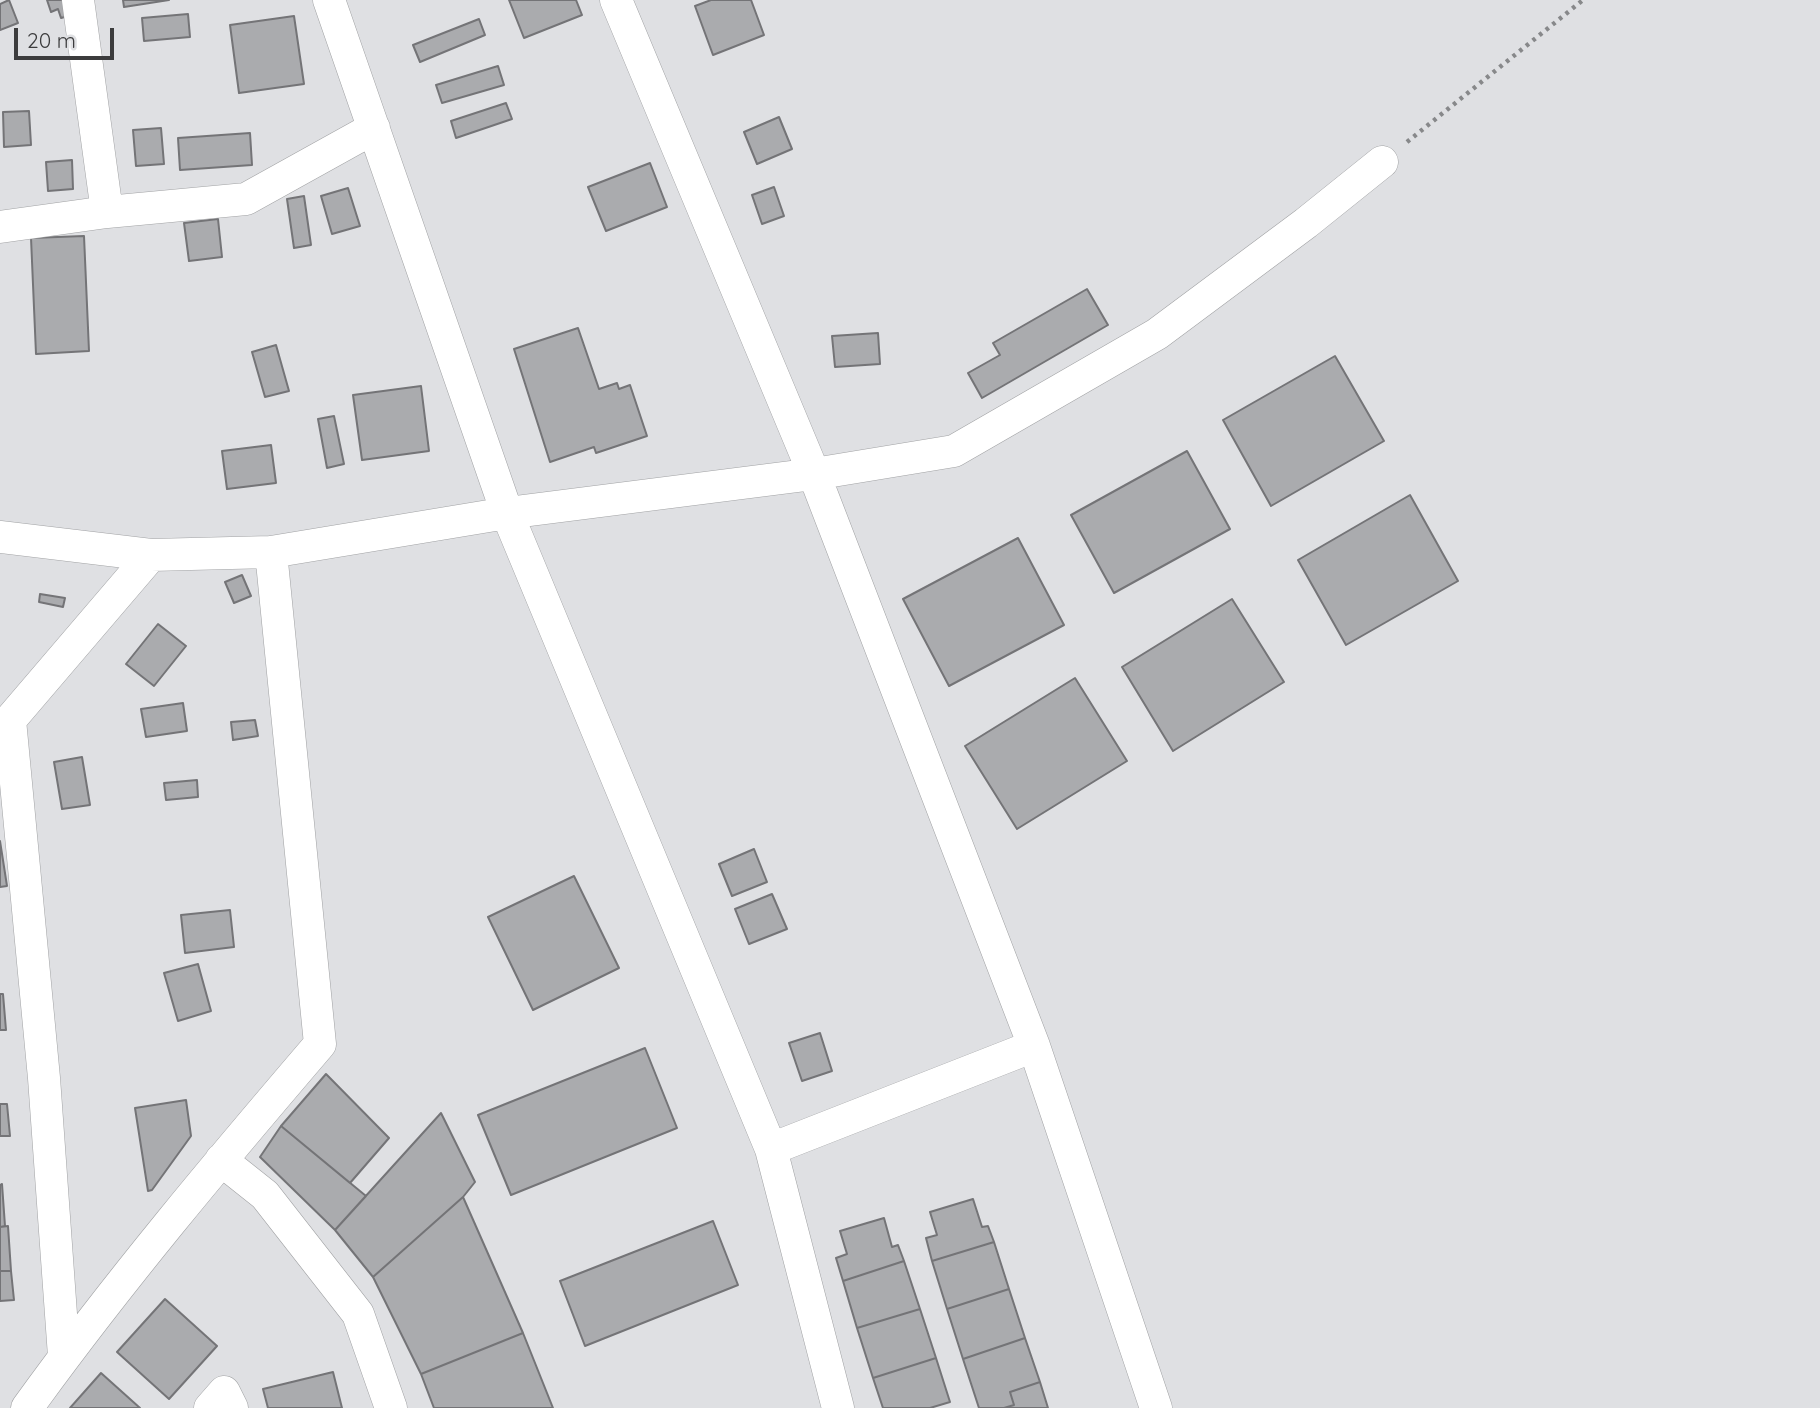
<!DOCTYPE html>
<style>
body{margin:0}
#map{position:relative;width:1820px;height:1408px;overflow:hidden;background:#dfe0e3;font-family:Quicksand,sans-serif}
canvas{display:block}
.scale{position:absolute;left:14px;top:28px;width:100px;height:32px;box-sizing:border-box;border:4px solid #3c3c3d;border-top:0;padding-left:9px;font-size:21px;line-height:24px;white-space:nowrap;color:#3c3c3d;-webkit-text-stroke:5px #dfe0e3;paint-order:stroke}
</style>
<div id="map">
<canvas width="1820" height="1408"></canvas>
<div class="scale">20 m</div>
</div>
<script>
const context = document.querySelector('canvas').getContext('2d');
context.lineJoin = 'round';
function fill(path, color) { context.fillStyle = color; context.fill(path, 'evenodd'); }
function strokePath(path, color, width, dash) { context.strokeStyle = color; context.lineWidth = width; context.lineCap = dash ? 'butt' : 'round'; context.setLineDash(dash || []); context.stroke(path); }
const building = new Path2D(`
 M9,0l9,23 -18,7v-26z
 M47,0h28l4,13 -18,5 -3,-9 -7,3z
 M123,0h46l-45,7z
 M509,0h67l6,15 -58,23z
 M711,0h40l13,35 -51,20 -18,-49z
 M188,14l2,23 -46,4 -2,-23z
 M294,16l10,68 -65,9 -9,-68z
 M479,19l6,16 -65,27 -7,-17z
 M498,66l6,19 -62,18 -6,-18z
 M506,103l6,16 -56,19 -5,-17z
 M29,111l2,34 -27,2 -1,-35z
 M779,117l13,32 -35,15 -13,-32z
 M161,128l3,36 -28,2 -3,-36z
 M250,133l2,32 -72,5 -2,-32z
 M72,160l1,29 -25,2 -2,-29z
 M650,163l17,44 -61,24 -18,-44z
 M774,187l10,29 -22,8 -10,-29z
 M348,188l12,38 -28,8 -11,-38z
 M304,196l7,49 -17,3 -7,-49z
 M218,219l4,38 -33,4 -5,-38z
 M84,236l5,115 -53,3 -5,-116z
 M1087,289l21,36 -126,73 -14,-25 32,-18 -7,-12z
 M578,328l21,61 18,-6 2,6 11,-4 17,51 -51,17 -2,-6 -44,15 -36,-113z
 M878,333l2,31 -45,3 -3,-31z
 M276,345l13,46 -24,6 -13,-45z
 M1335,356l49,85 -113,65 -48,-86z
 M421,386l8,65 -67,9 -9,-65z
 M334,416l10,48 -17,4 -9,-49z
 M271,445l5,38 -49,6 -5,-38z
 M1187,451l43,78 -116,64 -43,-78z
 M1410,495l48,86 -112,64 -48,-85z
 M1018,538l46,87 -115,61 -46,-87z
 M242,575l9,21 -17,7 -9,-21z
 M40,594l25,4 -2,9 -24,-5z
 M1232,599l52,83 -111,69 -51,-84z
 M158,624l28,22 -32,40 -28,-22z
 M1075,678l52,83 -110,68 -52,-83z
 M183,703l4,28 -41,6 -5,-28z
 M255,720l3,16 -25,4 -2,-18z
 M82,757l8,48 -28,4 -8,-47z
 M197,780l1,17 -32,3 -2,-17z
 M0,841l7,45 -7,1z
 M754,849l13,33 -35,14 -13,-32z
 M574,876l45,92 -86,42 -45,-93z
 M772,894l15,35 -38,15 -14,-35z
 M230,910l4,37 -49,6 -4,-38z
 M198,964l13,47 -33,10 -14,-48z
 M0,994h3l3,36h-6z
 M820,1033l12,38 -30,10 -13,-38z
 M645,1048l32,80 -166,67 -33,-80z
 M326,1074l63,64 -39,45 -69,-57z
 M186,1100l5,36 -39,54 -4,1 -13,-83z
 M0,1104h7l3,32h-10z
 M441,1113l34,69 -12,15 -90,80 -38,-47z
 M281,1126l85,70 -31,34 -75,-73z
 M2,1184l3,42 -5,1v-42z
 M463,1197l60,136 -102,41 -48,-97z
 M973,1199l9,28 6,-1 6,16 -62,19 -6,-23 11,-3 -7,-23z
 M884,1218l8,29 6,-2 6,16 -61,20 -7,-23 11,-4 -7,-23z
 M713,1221l25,64 -153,61 -25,-65z
 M8,1226l3,45h-11v-44z
 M994,1242l15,47 -62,20 -15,-48z
 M904,1261l16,48 -63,19 -14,-47z
 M0,1271h11l3,29 -14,1z
 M1009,1289l16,49 -62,21 -16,-50z
 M165,1299l52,47 -48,53 -52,-47z
 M920,1309l16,49 -63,20 -16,-50z
 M523,1333l30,75h-119l-13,-34z
 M1025,1338l15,44 -30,10 4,13 -10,3h-25l-16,-49z
 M936,1358l14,44 -20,6h-47l-10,-30z
 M333,1372l9,36h-74l-5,-19z
 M101,1373l39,35h-70z
 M1040,1382l8,26h-44l10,-3 -4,-13z`);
fill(building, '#aaabae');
strokePath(building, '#747477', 2);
const minor = new Path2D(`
 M329,0l178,513 264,636 67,259
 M616,0l198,474 220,572 122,362
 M107,212l139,-13 128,-71
 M0,227l107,-15 -29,-212
 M0,537l151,18 120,-3 236,-39 307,-39 140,-23 203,-117 149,-111 76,-61
 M10,720l34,358 20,278
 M0,735l10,-15 141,-165
 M771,1149l263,-103
 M221,1160l44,35 93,119 33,94
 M27,1408c91,-126 192,-246 293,-364l-49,-492
 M210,1408l14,-16 8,16`);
strokePath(minor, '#a1a2a4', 33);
strokePath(new Path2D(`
 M1407,142l176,-142`), '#87888a', 4.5, [3.5, 5]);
strokePath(minor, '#fff', 32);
</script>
